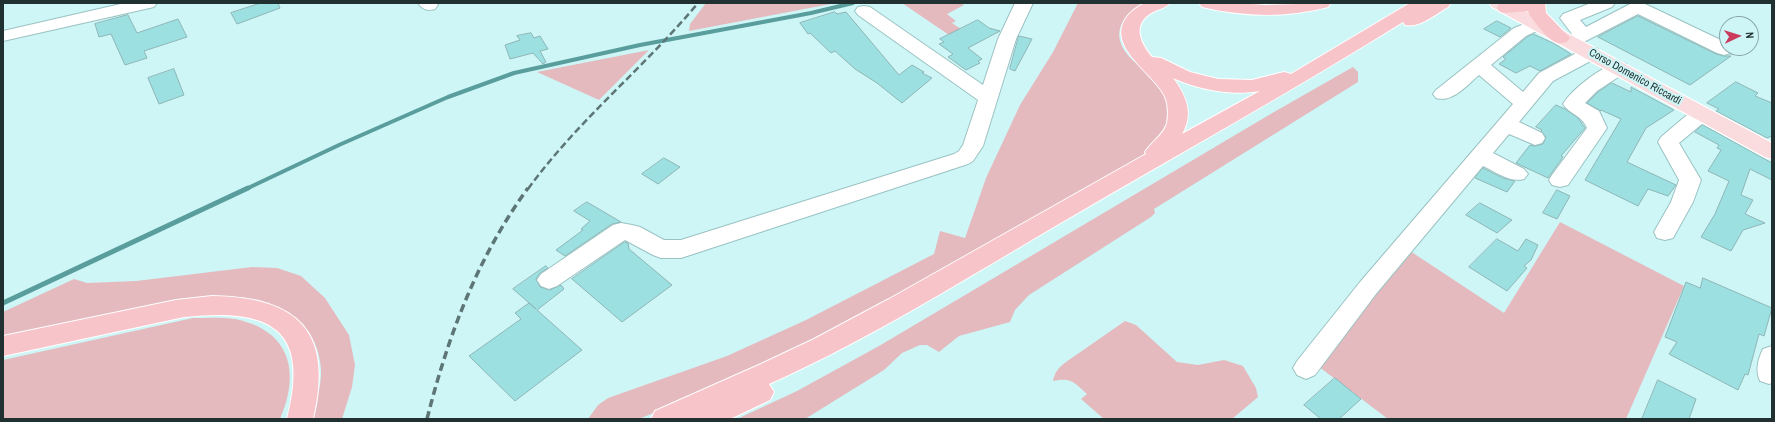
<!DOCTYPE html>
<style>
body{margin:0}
#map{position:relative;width:1775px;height:422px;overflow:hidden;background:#cef6f7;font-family:"Archivo Narrow",sans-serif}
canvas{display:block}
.frame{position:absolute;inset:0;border:4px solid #213131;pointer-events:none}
.north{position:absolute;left:1719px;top:16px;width:40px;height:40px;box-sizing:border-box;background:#cef6f7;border:1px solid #89a7a8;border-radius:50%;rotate:86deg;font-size:11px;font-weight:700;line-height:16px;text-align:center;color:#213131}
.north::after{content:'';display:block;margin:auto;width:14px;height:18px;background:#cb3b5e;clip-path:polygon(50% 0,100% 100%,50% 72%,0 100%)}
</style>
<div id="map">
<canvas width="1775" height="422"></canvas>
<div class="frame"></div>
<div class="north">N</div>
</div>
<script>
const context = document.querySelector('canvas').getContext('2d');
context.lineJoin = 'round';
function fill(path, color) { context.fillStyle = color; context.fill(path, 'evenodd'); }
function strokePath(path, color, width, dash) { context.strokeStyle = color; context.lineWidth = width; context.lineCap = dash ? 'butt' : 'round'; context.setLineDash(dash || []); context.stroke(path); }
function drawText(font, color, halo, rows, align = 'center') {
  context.font = font + ' "Archivo Narrow",sans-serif'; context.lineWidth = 4; context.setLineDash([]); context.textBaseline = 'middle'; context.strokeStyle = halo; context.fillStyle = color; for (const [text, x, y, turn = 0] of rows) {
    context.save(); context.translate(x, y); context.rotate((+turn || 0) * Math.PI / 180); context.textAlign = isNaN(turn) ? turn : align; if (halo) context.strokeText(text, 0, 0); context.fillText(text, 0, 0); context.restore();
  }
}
fill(new Path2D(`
 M706,3h130l-147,28 1,-7z
 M902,3h59l3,2 -17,9 9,7 -4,2 12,8 -12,6z
 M1078,3h70c-23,9 -39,28 -21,51 6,8 14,12 21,18 7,7 12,14 16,23 2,3 4,7 6,11 6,19 -14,39 -28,50l-115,69 -244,134 -144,60h-51l10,-14 10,-7 119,-42 79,-36 128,-66 6,-23 25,7 21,-60 34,-73 33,-53z
 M649,50l-50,50 -62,-28z
 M1353,67l5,5v10l-204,127 1,4 -4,4 -122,78 -14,15 -5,12 -51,14 -20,16 -12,-7h-7l-18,8 -18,17 -79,49h-68l60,-28 82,-45 395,-234z
 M1560,222l124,64 -58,133h-238l-70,-53 89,-117 97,64z
 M252,267l25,1 24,8 24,22 24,37 6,30 -3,22 -10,32h-32c5,-16 12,-33 11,-50 -3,-46 -41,-69 -84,-72 -11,-1 -22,0 -33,0l-201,39v-24l71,-33 13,4 49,-2z
 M193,318c14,0 28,-1 42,1 55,11 66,53 45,100h-277v-59z
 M1125,321l11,4 41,37 21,3 26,-5 19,6 13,22 2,9 -26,22h-128l-23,-20 6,-5c-13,-12 -16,-17 -34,-13 2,-9 5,-13 13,-19z`), '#e5babe');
strokePath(new Path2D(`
 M246,189l93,-44 109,-48 66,-24 126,-28 171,-32 42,-10`), '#5a9d9d', 4);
strokePath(new Path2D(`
 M3,303l245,-115`), '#5a9d9d', 5);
const building = new Path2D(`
 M261,3h17l2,5 -43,16 -6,-11z
 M835,12l2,2 9,-2 53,63 13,-10 12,7 -2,1 10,5 -30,25 -25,-20 -22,-14 -20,-18 -4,2 -21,-20 -2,1 -8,-11z
 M128,15l9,18 41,-14 9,18 -43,14 3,7 -22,7 -14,-31 -12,3 -4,-13z
 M1638,16l78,38 8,2h7l-41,29 -92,-48z
 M978,20l11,8 11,3 -32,17 14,11 -4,2 2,2 -14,7 -18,-13 5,-3 -14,-10 5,-2 -4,-3z
 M1497,21l14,7 -11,9 -16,-8z
 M531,33l3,5 6,-2 8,13 -8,2 6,11 -3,2 -10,-11 -23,6 -5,-14 15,-5 -3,-4z
 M1533,34l20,9 18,11 -31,17 -10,-5 -14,7 -17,-9 7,-5 -3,-2 24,-20z
 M1019,36l13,3 -17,32 -5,-2z
 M174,69l10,26 -25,9 -11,-26z
 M1736,82l22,11 -3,3 17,7v33l-5,2 -51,-27 3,-2 -12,-6z
 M1612,83l19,9v-5l43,23 -28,18 -19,34 49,23 -8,11 -20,-7 -10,17 -53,-26 36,-61 -20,-9v1l-14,-8 11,-11z
 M1556,105l9,4 13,9 7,10 -24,28 2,1 -15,21 -32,-15 14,-18 5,1 8,-2 3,-7 -5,-6 1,-1 -6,-3z
 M1703,125l69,38v17l-22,-11 -9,26 12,5 -8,14 20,9 -22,7 -12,21 -30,-14 14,-23 14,-33 -21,-10 13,-21 -4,-2 2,-3 -24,-13z
 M664,158l16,9 -22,17 -16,-10z
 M1483,168l20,10 12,3 -8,11 -32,-14z
 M1557,190l13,6 -13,23 -14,-6z
 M587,202l34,20 -9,2 -47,32 -9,-6 27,-20 -2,-1 9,-8 -16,-10z
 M1480,203l32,17 -15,13 -31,-18z
 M1497,239l21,12 8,-12 12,6 -7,15 -7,6 3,2 -20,23 -38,-24z
 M625,242l3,1 1,6 43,36 -50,37 -50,-43z
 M546,266l2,2 -8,5 -4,6 4,8 10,3 11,-5 3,4 -27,21 45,40 -67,51 -46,-45 52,-37 -6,-6 14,-10 7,6 -23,-20z
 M1703,278l69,30 -8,28 -5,-2 -11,41 -3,-1 -7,16 -69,-36 8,-12 -12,-5 21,-55 14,6z
 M1335,378l26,21 -22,20h-18l-17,-14z
 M1658,380l38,19 -7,20h-47z`);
fill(building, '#9ce0e1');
strokePath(building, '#8fb5b6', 1);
const minor = new Path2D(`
 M125,3h32l-3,4 -151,34v-10z
 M418,3h18l2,2 -3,4c-8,2 -12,1 -17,-6z
 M1015,3h18l-17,36 -33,107 -10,15 -5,3 -287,94h-20l-8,-3 -28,-15 -68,46 -8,3 -8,-3 -4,-6 4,-6 72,-49 8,-2 11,2 8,2 24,13h17l273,-86 5,-3 4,-6 15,-45 -120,-85 -3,-4 3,-4 6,-1 6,1 113,78 15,-46z
 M1591,3h24l-3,4 -32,13 6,7 46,-24h11l84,40v5l6,1 -2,4 -7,2 -7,-2 -79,-39 -62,32 -6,1 -6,-1 -3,-4 3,-4 8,-4 -12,-16 3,-4z
 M1537,19l6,1 3,4 -3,4 -17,8 -35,29 32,27 16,-19 45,-24 7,-2 7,2 2,4 -2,4 -45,24 -34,41 23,11 3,5 -3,5 -7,2 -26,-11 -16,19 31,16 4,5 -4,5c-14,4 -28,-7 -41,-13l-107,128 -61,81 -9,4 -9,-4 -4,-7 4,-7 63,-79 153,-178 -34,-29c-12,10 -26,28 -43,23l-3,-4 3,-4 78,-62z
 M1619,62l7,2 2,4 -2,4 -29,19 -12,12 14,8 8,17 -39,57 -8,2 -8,-2 -3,-5 3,-5 35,-47c-6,-14 -17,-13 -24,-24 10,-16 38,-37 56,-42z
 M1701,108l7,1 3,5 -3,5 -29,24 22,37 -8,22 -20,36 -8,2 -8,-2 -3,-6 17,-30 8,-22 -21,-38 3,-5 33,-28z
 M1772,346v37l-3,1 -9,-3c-5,-11 -2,-22 3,-32z`);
const major = new Path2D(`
 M1489,3h22l261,140v16l-7,-2 -273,-150z`);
const highway = new Path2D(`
 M1145,3h25c-4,5 -11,6 -17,9 -21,11 -14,30 -1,45l9,1 29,14 28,7 34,1 32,-8 7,2 119,-71h41l-3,4c-12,7 -28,21 -43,18l-2,-3c-111,69 -226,133 -339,199 -96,56 -192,117 -295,163l5,8 -4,8 -40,19h-79l4,-8 106,-47 53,-25 75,-40 257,-145 -1,-2c6,-10 19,-17 22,-29 2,-10 1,-22 -4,-30 -12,-21 -56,-47 -37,-75 5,-7 11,-11 19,-15zM1173,78c27,12 59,18 87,13l-78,43c12,-20 4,-39 -9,-56z
 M1199,3h39l27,2 66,-2 -3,4c-42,11 -84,10 -126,0z
 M1499,3h46l1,10 24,25 -3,4c-4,1 -8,2 -12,0 -7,-3 -25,-24 -27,-31l-22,2 -6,-1 -3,-4z
 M212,296c86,1 122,36 101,123h-26c24,-92 -18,-111 -103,-102l-181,39v-20l173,-36z`);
strokePath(minor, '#9bc2c2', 2);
strokePath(major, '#fff', 2);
strokePath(highway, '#fff', 2);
fill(minor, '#fff');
fill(major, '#fadcdf');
fill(highway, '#f7c4ca');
strokePath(new Path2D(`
 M528,189c50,-69 116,-121 170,-186`), '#5d7575', 2.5, [7, 3.5]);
strokePath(new Path2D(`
 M427,419c21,-83 50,-161 101,-231`), '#5d7575', 3.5, [8, 4.5]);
drawText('11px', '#213131', '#cef6f7', [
 ["Corso Domenico Riccardi",1635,77,29]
]);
</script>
